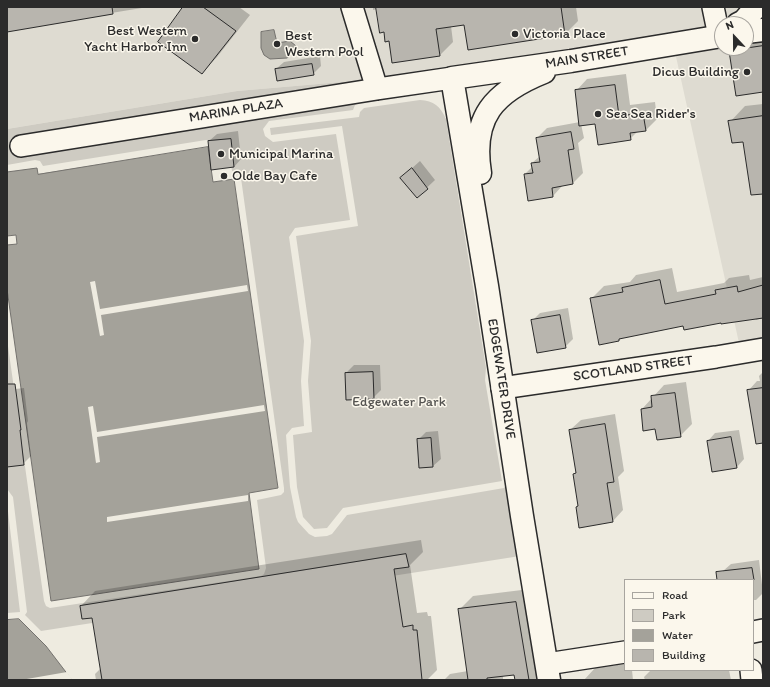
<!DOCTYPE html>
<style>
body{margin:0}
#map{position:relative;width:770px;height:687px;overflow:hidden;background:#eeebe0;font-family:Itim,sans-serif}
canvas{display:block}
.frame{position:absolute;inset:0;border:8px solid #2b2b2b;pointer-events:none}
.legend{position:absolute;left:624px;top:579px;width:130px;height:92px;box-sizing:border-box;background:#fbf7ec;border:1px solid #a8a59f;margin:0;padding:5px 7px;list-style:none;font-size:12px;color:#2b2b2b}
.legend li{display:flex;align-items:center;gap:8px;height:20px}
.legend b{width:20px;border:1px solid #a8a59f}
.north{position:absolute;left:714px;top:16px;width:40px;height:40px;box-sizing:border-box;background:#fbf7ec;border:1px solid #a8a59f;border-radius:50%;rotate:338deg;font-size:11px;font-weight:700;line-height:16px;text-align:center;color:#2b2b2b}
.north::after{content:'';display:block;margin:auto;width:14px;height:18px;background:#2b2b2b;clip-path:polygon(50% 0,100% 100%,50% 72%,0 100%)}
</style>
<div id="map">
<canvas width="770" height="687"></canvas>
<div class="frame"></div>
<ul class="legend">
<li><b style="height:5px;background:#fbf7ec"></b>Road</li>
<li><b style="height:11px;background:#cecbc2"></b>Park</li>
<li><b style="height:11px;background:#a4a29a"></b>Water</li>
<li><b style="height:11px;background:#b8b5ae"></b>Building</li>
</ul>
<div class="north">N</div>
</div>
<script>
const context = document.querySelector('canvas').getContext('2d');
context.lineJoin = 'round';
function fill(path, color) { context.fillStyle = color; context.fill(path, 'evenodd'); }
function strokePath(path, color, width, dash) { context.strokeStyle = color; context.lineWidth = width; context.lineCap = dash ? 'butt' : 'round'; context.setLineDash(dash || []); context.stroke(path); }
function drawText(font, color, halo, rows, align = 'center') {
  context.font = font + ' Itim,sans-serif'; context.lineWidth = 3; context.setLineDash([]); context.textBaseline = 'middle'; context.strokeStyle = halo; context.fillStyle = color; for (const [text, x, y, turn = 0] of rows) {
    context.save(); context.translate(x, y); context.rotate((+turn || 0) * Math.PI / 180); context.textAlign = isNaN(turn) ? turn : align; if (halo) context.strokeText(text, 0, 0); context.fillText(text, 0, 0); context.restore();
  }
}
fill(new Path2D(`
 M7,7h336l22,73 -128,11 -230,38z
 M360,7h384l-6,7 -22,13 -140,24 -194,28z
 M763,39v300l-24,4 -64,-291 47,-7v3h24v-7z`), '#dedbd1');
fill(new Path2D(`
 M365,80l1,2 -355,56 4,18 347,-55 -7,4 -2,5 -84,11 -6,8 2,7 8,6 63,-8 14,86 -55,8 -6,9 15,104 -3,40 3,45 -12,2 -6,7 4,52 6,30 2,5 11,12 6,3 12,-1 5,-2 15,-19 157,-27 4,-7 12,75 -479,75 -16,-16 2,-3 -14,-115 -6,-8v-150l37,262 2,5 4,2 211,-32 3,-2 2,-6 -9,-68 24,-5 3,-3v-4l-43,-310 -3,-4 -6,-3 -3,-20 -18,-10 -5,-1 -163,26 -3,-5 -5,-1 -28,5v-36l230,-38z
 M420,100c14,1 20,6 26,19l40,249 -1,12 17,101 -159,27 -16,20 -13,1 -11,-12 -6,-30 -4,-52 19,-3 -4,-51 3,-40 -15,-105 62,-10 -16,-100 -71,9 -1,-7 89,-11 1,-5 4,-4z
 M7,503l13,109 -13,1z`), '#cecbc2');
const water = new Path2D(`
 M274,30l3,13 13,-2 6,5 -1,6 -8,6 -17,1 -6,-4 -3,-7v-16z
 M208,147l5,35 21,-3 44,309 -29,5 10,76 -208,32 -44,-312v-44l10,-1 -1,-9 -9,1v-64l30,-4 1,6z
 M19,619l27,27 26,34h-65v-60z`);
fill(water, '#a4a29a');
strokePath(water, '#74726e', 1);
fill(new Path2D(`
 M95,281l5,28 147,-24 1,6 -147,24 3,20 -4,1 -10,-54z
 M264,405l1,6 -168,26 3,25 -4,1 -8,-56 5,-1 4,26z
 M248,495v6l-141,21v-5z
 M67,672l6,8h-52z`), '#eeebe0');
fill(new Path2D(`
 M7,7h141l-141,23z
 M184,7h55l11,8 -33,42 -15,16z
 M373,7h203l2,14 -13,13 -100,-10 -14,2 2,16 -13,13 -50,-15 -6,-9 -7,-22 -4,1z
 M763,37v54l-33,-40 3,-3h13v-9z
 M320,56l1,10 -8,8 -37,-5 8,-7z
 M626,74l4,31 25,-3 2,17 -12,12h-7l-8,8 -34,-17 -15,2 3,14 -6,5 5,30 -11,11 -9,1 -10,11 -24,4 -4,-26 8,-8 -1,-3 8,-7 -3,-18 10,-10 33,-6 -4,-31 11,-12z
 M763,104v89l-19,-53 -14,-18 15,-16z
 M238,131l3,28 -7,8 -25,-26 8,-7z
 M420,161l15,19 -18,17 -16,-19z
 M672,268l5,24 47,-9 5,-5 20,-3 1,5 13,-3v41l-7,2 -1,-2 -33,4 -38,3 -62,13 -3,2 -28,-41 13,-13 26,-4 6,-7z
 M568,308l5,31 -8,8 -33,-26 8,-8z
 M354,365h26l1,25 -8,8 -27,-25z
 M763,372v65l-15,-46 9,-10h3l-1,-5z
 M686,382l6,42 -12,12 -24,-8 -14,-19 22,-24z
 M24,388l4,33 -1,2 4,33 -8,8 -16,2v-76z
 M615,414l9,57 -6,6 5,33 -10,11 -38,-47 2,-2 -7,-42 11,-10z
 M739,430l5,29 -7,8 -29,-26 7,-8z
 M438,431l3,28 -8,7 -15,-26 8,-8z
 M421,540l2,12 -13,13 7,48 10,-1 1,4h3l6,54 -10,10h-331l-1,-6 6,-6 -8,-51 -12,-11 14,-15z
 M759,560l4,33 -7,7h-3v-20h-29l-1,-9 8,-7z
 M530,589l15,91h-29l-1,-6 -12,2v4h-59l6,-6 18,-3 -9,-61 14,-14z
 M625,664v6h7l1,10h-49l11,-12z
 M651,670h78l2,10h-86l-1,-3z`), '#0003');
const building = new Path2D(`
 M7,7h105l1,7 -106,18z
 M183,7h20l33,24 -34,43 -44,-32z
 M376,7h185l4,28 -97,15 -4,-25 -28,4 4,27 -48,7 -3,-22 -4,1 -1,-10 -4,1z
 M763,46v46l-27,4 -7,-45z
 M312,64l2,11 -37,6 -2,-12z
 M615,85l4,31 24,-3 3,18 -16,2 1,7 -33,5 -3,-21 -16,2 -4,-36z
 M763,116v78l-12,1 -8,-53 -11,1 -4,-22z
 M571,132l3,17 -6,1 5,34 -21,4 1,9 -25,4 -4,-27 9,-1 -2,-10 9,-1 -4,-24z
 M231,139l3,28 -23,3 -3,-29z
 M412,168l16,21 -11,9 -17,-20z
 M660,280l5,24 51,-10 -1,-4 22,-4 1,6 25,-7v33l-42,6v-1l-37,7 -1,-4 -64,13v2l-20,4 -9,-47 33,-6 -1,-4z
 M560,315l6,33 -29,5 -6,-33z
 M373,372l1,27 -28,1 -1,-27z
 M7,384h8l6,46h-1l4,35 -17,2z
 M763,388v55l-7,1 -9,-54z
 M675,393l6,44 -24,3 -2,-11 -12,2 -2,-22 11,-2 -1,-11z
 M605,424l9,58 -7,1 6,39 -34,6 -3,-21 2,-1 -5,-32 3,-1 -7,-43z
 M731,437l6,31 -25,4 -5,-31z
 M431,438l2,29 -14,1 -2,-29z
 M406,554l3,13 -15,2 9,58 10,-2v5h4l5,50h-320l-10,-62 -10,1 -2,-13z
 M752,568l2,12h-37l-1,-8z
 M516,602l13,78h-14l-1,-5 -27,3v2h-19l-10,-71z`);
fill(building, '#b8b5ae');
strokePath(building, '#2b2b2b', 1);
const minor = new Path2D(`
 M352,7l25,82
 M713,7l6,29
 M21,146l356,-57 75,-11
 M502,388l214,-31 47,-8
 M753,632l10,-2
 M547,664l78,-12
 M751,670l1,10`);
const major = new Path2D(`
 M738,24l6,-3 12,-14
 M746,32l17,-2
 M480,173c-9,-56 14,-81 64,-101
 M549,680l-27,-164 -35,-230 -35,-208 119,-17 151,-25`);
strokePath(minor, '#2b2b2b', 24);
strokePath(major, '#2b2b2b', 25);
strokePath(minor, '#fbf7ec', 21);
strokePath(major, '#fbf7ec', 22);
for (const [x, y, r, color] of [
 [515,34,4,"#2b2b2b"],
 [195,39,4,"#2b2b2b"],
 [277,44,4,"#2b2b2b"],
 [747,72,4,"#2b2b2b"],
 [598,114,4,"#2b2b2b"],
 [221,154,4,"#2b2b2b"],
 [224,176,4,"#2b2b2b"]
]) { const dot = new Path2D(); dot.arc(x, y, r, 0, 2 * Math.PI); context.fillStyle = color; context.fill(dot); strokePath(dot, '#fbf7ec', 1.5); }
drawText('14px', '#2b2b2b', '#fbf7ec', [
 ["Best Western",187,31,"right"],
 ["Yacht Harbor Inn",187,47,"right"],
 ["Victoria Place",523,34],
 ["Best",285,36],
 ["Western Pool",285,52],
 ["Dicus Building",739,72,"right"],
 ["Sea Sea Rider's",606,114],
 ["Municipal Marina",229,154],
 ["Olde Bay Cafe",232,176]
], 'left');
drawText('14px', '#2b2b2b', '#fbf7ec', [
 ["MAIN STREET",587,58,-9],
 ["MARINA PLAZA",236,111,-9],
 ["SCOTLAND STREET",633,369,-8],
 ["EDGEWATER DRIVE",501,379,81]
]);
drawText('14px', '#545351', '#fbf7ec', [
 ["Edgewater Park",399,402]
]);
</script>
